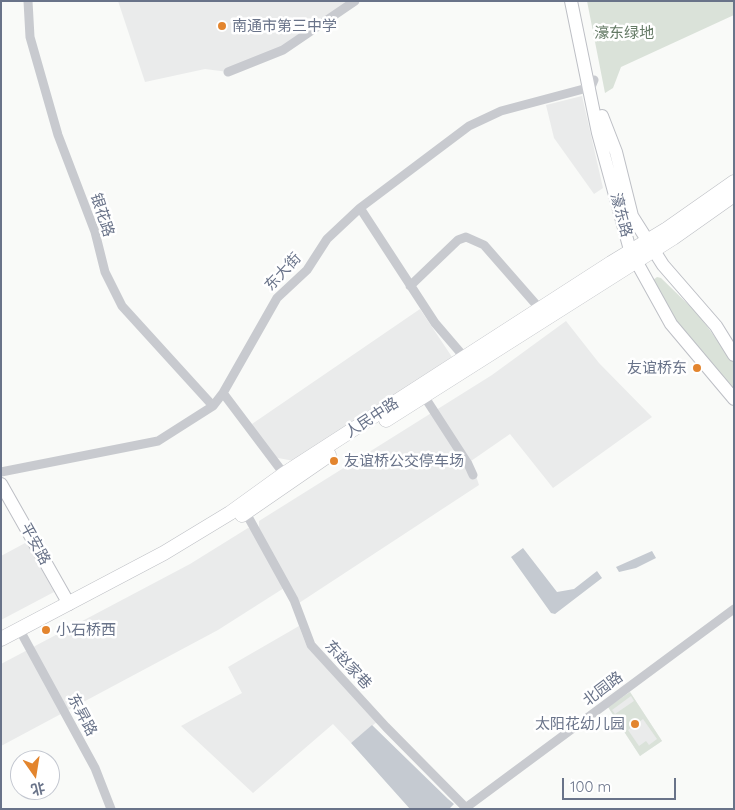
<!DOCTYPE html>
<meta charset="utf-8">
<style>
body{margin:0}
#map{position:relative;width:735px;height:810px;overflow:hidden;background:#f9faf8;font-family:Quicksand,"Noto Sans SC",sans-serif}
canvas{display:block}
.frame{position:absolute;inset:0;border:2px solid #697389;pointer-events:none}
.north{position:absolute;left:10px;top:750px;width:50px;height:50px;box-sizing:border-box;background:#fff;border:1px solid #c3c7d0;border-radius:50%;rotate:167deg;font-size:14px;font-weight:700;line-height:20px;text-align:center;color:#697389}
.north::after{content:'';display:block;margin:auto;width:18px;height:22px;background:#e3852e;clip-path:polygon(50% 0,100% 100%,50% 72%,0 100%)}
.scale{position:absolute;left:562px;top:778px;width:114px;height:22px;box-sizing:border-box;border:2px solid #697389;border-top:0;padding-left:6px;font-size:15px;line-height:18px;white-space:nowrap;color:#697389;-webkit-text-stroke:4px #fff;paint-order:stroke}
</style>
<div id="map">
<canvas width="735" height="810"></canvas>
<div class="frame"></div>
<div class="north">北</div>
<div class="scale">100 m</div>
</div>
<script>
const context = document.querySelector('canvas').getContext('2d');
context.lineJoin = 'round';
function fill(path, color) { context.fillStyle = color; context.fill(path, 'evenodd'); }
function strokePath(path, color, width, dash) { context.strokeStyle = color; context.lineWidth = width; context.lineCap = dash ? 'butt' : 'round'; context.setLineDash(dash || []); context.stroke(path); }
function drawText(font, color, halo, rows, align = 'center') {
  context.font = font + ' Quicksand,"Noto Sans SC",sans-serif'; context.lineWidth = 5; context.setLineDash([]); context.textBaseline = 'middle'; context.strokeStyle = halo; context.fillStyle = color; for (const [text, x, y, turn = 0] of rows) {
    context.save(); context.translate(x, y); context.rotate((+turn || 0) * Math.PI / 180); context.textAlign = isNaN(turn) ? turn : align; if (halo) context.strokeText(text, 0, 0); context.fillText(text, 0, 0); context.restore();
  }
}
fill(new Path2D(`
 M118,1h237l-72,49 -55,22 -23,-3 -60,13z
 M582,96l21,92 -9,6 -40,-56 -8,-33z
 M420,309l32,48 -158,104 -21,-4 -24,-31z
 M566,321l33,42 53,54 -99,71 -43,-54 -39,27 8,24 -180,118 -40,-75v-7l233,-146z
 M248,528l4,1 32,59 -66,42 -217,116v-82l189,-100z
 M27,542l27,50 -53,28v-64z
 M299,626l8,21 71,74 -27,22 -18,-19 -80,69 -72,-67 61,-33 -14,-26z
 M630,692l32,49 -22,15 -32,-49z`), '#eaebeb');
fill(new Path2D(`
 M587,1h147v14l-113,52 -8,21 -8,5z
 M657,277l4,1 37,36 36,49v31l-56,-69 -25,-45z
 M630,692l32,49 -22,15 -32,-49zM631,696l3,5 -19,13 -3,-4zM643,719l14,20 -8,6 -3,-4 -7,5 -11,-16z`), '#dae2d9');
fill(new Path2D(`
 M523,548l34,44 17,-3 23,-18 5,7 -47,36 -4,-1 -40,-56z
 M652,551l4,7 -20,10 -17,4 -3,-5z
 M372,725l76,74 6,5 -5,5h-39l-59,-66z`), '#c5cad1');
const secondary = new Path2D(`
 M571,1l27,132 32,117 41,74 63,75
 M602,116l14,36 16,64 31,49 53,61 18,29
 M1,484l68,120`);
const primary = new Path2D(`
 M386,420l287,-182 61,-43
 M242,515l87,-60
 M1,639l163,-86 66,-40 54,-39 327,-211 56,-34 67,-47`);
strokePath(secondary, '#bdbfc5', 14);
strokePath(primary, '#bdbfc4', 15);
strokePath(new Path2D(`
 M28,1l2,36 28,98 37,97 10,40 17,34 91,100
 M228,72l55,-22 72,-49
 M360,208l75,115 30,35
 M410,286l48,-46 8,-3 18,8 56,64
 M223,393l61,81
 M424,396l44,68 5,11
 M1,472l157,-31 55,-35 10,-13 54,-95 30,-28 20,-31 33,-31 109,-82 32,-15 90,-24 3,-7
 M246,513l48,87 17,45 75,82 81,82
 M23,636l72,132 16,41
 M464,809l270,-200`), '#c8cacf', 9);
strokePath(secondary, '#fff', 12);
strokePath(primary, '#fff', 14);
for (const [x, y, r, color] of [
 [222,26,5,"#e3852e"],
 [697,368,5,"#e3852e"],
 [334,461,5,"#e3852e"],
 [46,630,5,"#e3852e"],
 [635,724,5,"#e3852e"]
]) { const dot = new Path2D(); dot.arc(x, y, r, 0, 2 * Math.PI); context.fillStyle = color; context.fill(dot); strokePath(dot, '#fff', 2); }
drawText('15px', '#697389', '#fff', [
 ["南通市第三中学",232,26],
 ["友谊桥东",687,368,"right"],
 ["友谊桥公交停车场",344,461],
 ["小石桥西",56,630],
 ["太阳花幼儿园",625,724,"right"]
], 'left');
drawText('15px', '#647a65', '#fff', [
 ["濠东绿地",624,33]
]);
drawText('15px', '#697389', '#fff', [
 ["银花路",102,215,72],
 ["濠东路",621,215,75],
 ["东大街",283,272,-47],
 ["人民中路",372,418,-33],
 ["平安路",35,544,61],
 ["东赵家巷",348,665,47],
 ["北园路",603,689,-37],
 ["东昇路",82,715,62]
]);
</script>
